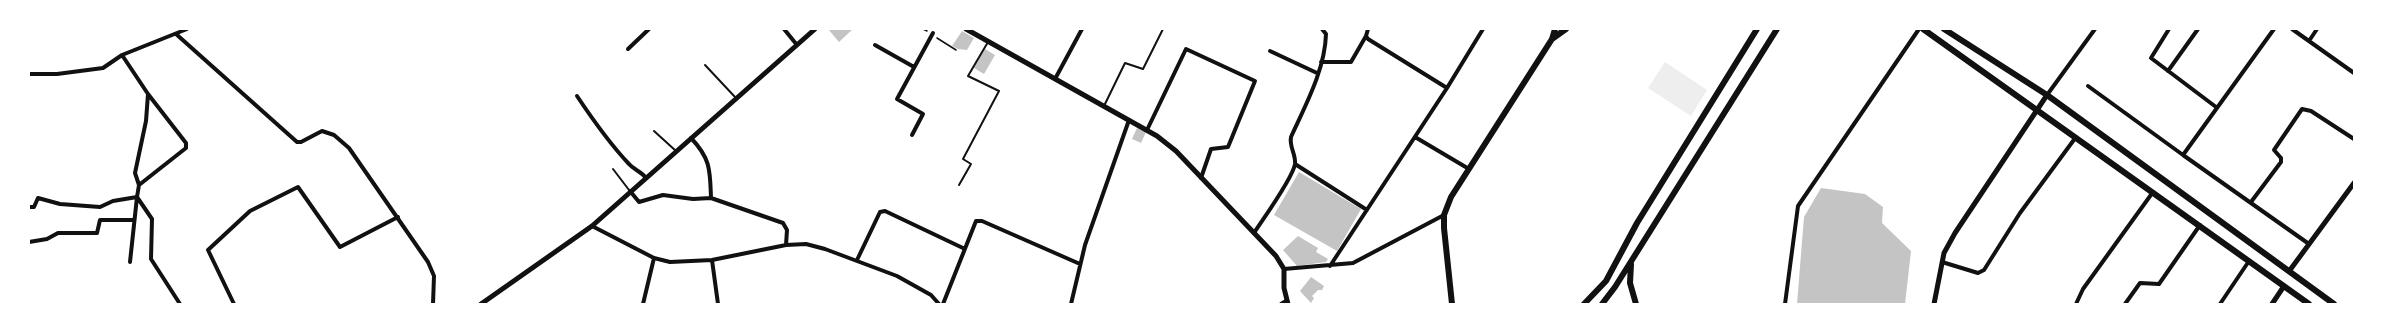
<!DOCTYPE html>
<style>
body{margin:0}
#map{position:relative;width:2383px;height:333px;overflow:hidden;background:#fff;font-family:"Varela Round",sans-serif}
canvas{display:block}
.frame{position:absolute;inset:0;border:30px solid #fff;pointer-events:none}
</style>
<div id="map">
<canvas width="2383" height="333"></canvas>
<div class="frame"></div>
</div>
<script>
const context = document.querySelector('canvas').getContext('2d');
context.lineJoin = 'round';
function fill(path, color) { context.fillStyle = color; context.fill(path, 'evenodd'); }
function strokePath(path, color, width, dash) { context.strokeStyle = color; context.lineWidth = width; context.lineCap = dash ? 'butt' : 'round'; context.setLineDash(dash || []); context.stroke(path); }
fill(new Path2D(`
 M1665,62l42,28 -16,26 -43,-28z`), '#eee');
fill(new Path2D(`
 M828,29h25l-14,13z
 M962,31l12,7 -7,12 -9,-1 -6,-3z
 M985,49l10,6 -11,19 -10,-6z
 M1137,128l9,4 -5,11 -9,-4z
 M1299,172l62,37 -24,42 -63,-36z
 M1821,188l44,6 18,13 -1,16 29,28 -6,53h-108l7,-87z
 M1298,236l20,12 -2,4 12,7 -2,3 -29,4 -14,-16z
 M1311,277l13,9 -2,4h-4l-6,6 2,2 -3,5 -11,-12z`), '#c4c4c4');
strokePath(new Path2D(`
 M923,29l4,2
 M937,38l19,12`), '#111', 1.5);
strokePath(new Path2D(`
 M705,65l30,32
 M1104,106l21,-43 18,6 20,-40
 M654,131l22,20
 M613,169l16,21
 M959,185l12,-21 -8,-5 36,-68 -31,-15 20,-34`), '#111', 2);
strokePath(new Path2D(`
 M784,29l13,16
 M1368,29l-2,7 2,3 79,49
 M2169,29l-18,29 65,49
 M2274,29l-91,126 126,89
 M2292,29l62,44
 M176,34l121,108h4l21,-11 12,4 15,13 79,114 6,14 -1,28
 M2309,41l8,-12
 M875,45l39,22
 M628,49l21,-20
 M1270,51l47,22
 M122,55l26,39 38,49v5l-47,37 -2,12 15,22 -1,40 29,45
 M1321,62h30l15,-26
 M2168,71l30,-42
 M29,74h28l46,-6 19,-13 65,-26
 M1055,79l27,-50
 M2088,86l95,69
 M2047,95l48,-66
 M577,96c16,24 32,47 52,68 5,6 12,7 17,14
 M1147,130l39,-81 69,32 -27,66 -17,2 -10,29
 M912,135l11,-21 -26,-15 36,-66
 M1415,137l54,32
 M691,138c20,21 19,33 20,60
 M1295,164l72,46
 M139,185l-4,-12 11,-52 2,-27
 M630,191l9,11 24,-7 30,4 18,-1 72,25 4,7 -1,15
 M2251,202l30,-40v-4l-7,-8 28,-41 9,2 43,28
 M29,207h5l4,-9 22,6 40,3 13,-6 24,-4 -7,65
 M592,226l62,32 16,4 42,-2 74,-15 20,-1 19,5 72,27 34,19 8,9
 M1254,233c9,-14 39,-55 41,-69 1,-10 -6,-17 -4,-27 14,-31 34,-67 35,-103l-4,-5
 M29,242l18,-3 11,-6h39l3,-13h34
 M712,260l6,44
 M857,260l23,-48 5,-1 80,38
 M1942,262l36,11 6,-3 36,-57 56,-76
 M1330,266l117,-178 36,-59
 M1284,269l69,-6 91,-48
 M234,304l-26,-54 42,-39 48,-24 42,60 58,-30
 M643,304l11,-46
 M943,304l33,-83h6l98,43
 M1071,304l14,-59 44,-125
 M1281,304l5,-3
 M1785,304l13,-98 121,-177
 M2076,304l7,-15 70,-97
 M2125,304l15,-21 19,1 41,-59
 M2220,304l29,-43`), '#111', 4);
strokePath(new Path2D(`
 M966,29l191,107 19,15 100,105 8,13v19l4,16
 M2290,270l64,-87
 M481,304l111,-78 223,-197
 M1934,304l10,-51 11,-20 92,-138
 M2272,304l12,-18`), '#111', 5);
strokePath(new Path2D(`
 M1923,29l386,275
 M1944,29l103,66 287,209
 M1552,39l14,-10
 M1631,264l-1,19 6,21
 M1452,304l-8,-76v-13l7,-18 101,-158 3,-10
 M1584,304l22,-23 31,-58 120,-194
 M1602,304l13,-17 162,-258`), '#111', 6);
</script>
